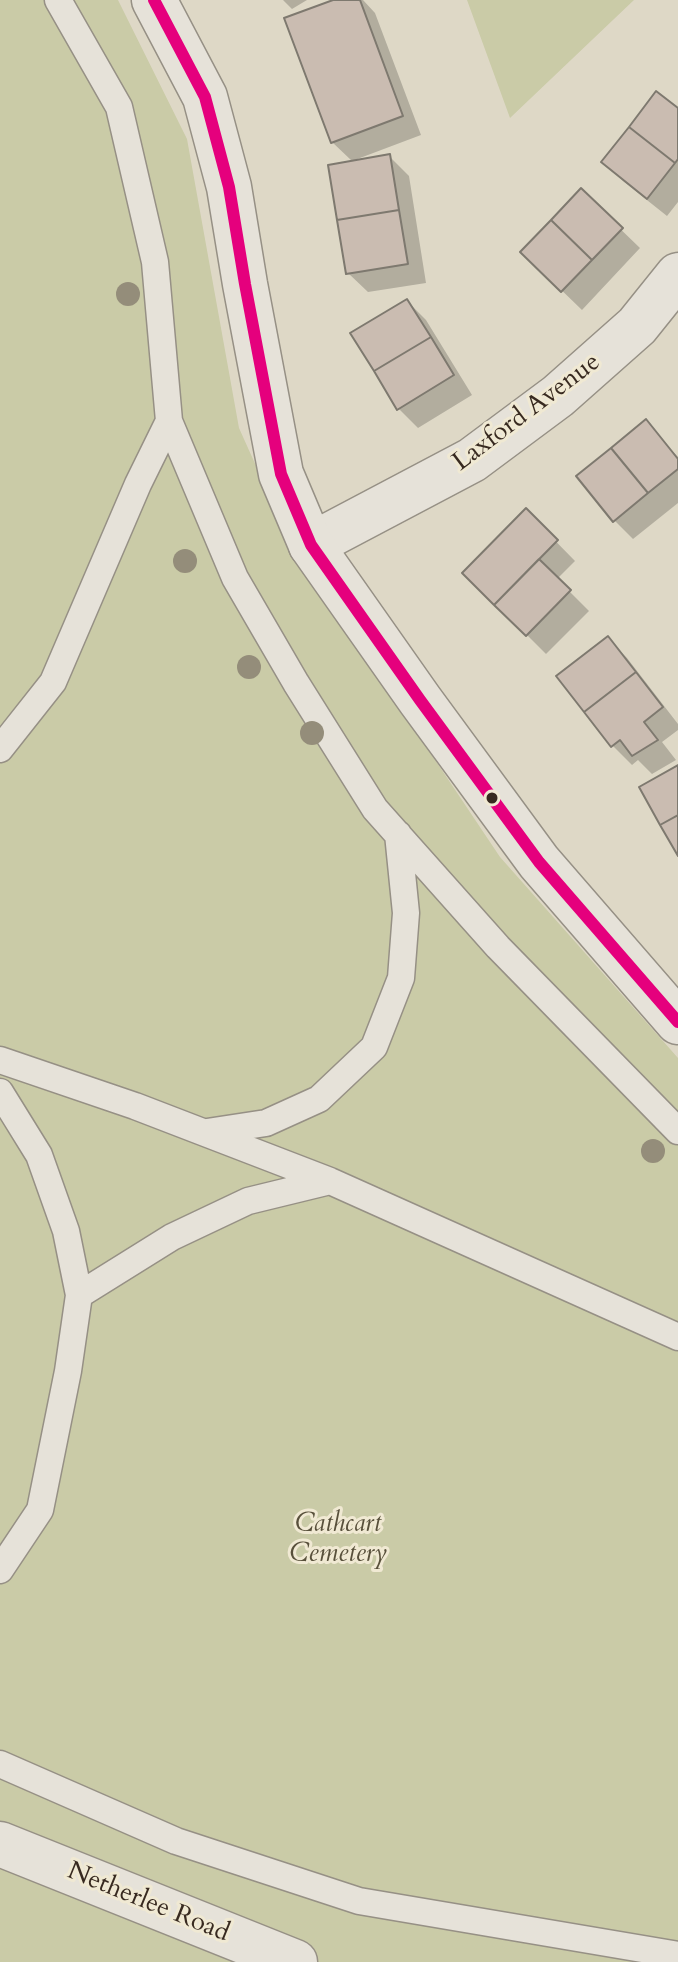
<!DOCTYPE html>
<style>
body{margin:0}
canvas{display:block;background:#ded8c6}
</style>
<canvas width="678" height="1962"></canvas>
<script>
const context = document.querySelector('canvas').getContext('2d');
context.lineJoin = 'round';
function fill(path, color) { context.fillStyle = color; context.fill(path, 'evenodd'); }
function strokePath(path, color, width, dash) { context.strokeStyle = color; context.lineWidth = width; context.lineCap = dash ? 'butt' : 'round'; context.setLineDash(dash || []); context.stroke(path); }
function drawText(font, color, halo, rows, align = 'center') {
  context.font = font + ' Cardo,serif'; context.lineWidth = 6; context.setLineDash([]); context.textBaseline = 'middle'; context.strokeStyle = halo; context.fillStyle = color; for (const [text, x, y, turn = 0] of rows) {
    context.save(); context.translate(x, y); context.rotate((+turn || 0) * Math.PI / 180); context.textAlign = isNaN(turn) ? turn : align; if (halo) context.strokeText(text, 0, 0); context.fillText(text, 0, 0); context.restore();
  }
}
fill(new Path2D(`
 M0,0h118l69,139 52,289 53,118 208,311 178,201v904h-678z
 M467,0h167l-124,118z`), '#cacba7');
fill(new Path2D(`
 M283,0h24l-15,9z
 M338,0h25l12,13 46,122 -69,26 -20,-19z
 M678,111v91l-11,14 -44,-35 -19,-19z
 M390,157l19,19 17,107 -58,9 -20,-19z
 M581,191l59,57 -58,62 -60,-58z
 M407,301l19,19 46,75 -54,33 -19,-19z
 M646,422l32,35v46l-45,36 -19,-19z
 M526,511l49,50 -18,18 32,32 -43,43 -81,-81z
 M608,639l19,19 51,66v6l-16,12 14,18 -24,14 -14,-14 -6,5 -19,-19 -54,-70z`), '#0003');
const building = new Path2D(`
 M333,0h27l43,116 -72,27 -47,-125z
 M656,91l22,17v51l-3,4 -46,-36z
 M629,127l46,36 -28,36 -46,-37z
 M390,154l9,56 -62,10 -9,-55z
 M581,188l42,40 -31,32 -41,-40z
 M399,210l9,54 -62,10 -9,-54z
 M551,220l41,40 -31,32 -41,-40z
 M407,299l24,38 -57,34 -24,-38z
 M431,337l23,38 -57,35 -23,-39z
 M646,419l32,40v10l-30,24 -37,-45z
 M611,448l37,45 -35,29 -37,-46z
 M526,508l32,32 -64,65 -32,-32z
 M539,559l32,31 -45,46 -32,-31z
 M608,636l28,36 -52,40 -28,-36z
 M636,672l27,35 -19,15 14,18 -26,16 -12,-16 -9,7 -27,-35z
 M678,765v50l-18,10 -21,-38z
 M678,815v41l-18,-31z`);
fill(building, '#cabcb1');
strokePath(building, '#7e796f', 2);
const service = new Path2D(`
 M58,0l61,107 36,155 14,159 66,157 61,105 79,126 123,138 180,184
 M0,749l53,-67 85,-198 31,-63
 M0,1060l135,46 195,75 348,156
 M0,1092l39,63 27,76 13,64 -11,76 -28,139 -40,60
 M207,1132l59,-9 53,-24 55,-52 27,-69 5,-65 -8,-79
 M79,1295l93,-58 76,-36 82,-20
 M0,1764l176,77 183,60 319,54`);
const minor = new Path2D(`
 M311,545l161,-85 86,-64 79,-70 41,-51
 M0,1844l295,118`);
const tertiary = new Path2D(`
 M154,0l51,97 24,90 16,97 36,190 30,71 109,155 119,162 139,160`);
strokePath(service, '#969085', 29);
strokePath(minor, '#969085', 47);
strokePath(tertiary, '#969085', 47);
strokePath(service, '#e6e2d9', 26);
strokePath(minor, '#e6e2d9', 44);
strokePath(tertiary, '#e6e2d9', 44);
strokePath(new Path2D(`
 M154,0l51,97 24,90 16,97 36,190 30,71 109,155 119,162 139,160`), '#e5007d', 12);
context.fillStyle = '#948d7a';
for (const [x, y] of [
 [128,294],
 [185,561],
 [249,667],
 [312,733],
 [653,1151]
]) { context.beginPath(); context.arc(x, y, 12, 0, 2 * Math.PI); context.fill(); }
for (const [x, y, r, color] of [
 [492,798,7,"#382a20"]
]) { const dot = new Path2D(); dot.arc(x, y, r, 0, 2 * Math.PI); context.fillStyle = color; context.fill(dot); strokePath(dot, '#f0e9d3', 3); }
drawText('26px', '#382a20', '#f0e9d3', [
 ["Laxford Avenue",527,413,-37],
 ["Netherlee Road",148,1903,22]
]);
drawText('italic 26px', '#58503b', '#f0e9d3', [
 ["Cathcart",338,1525],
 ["Cemetery",338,1555]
]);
</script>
